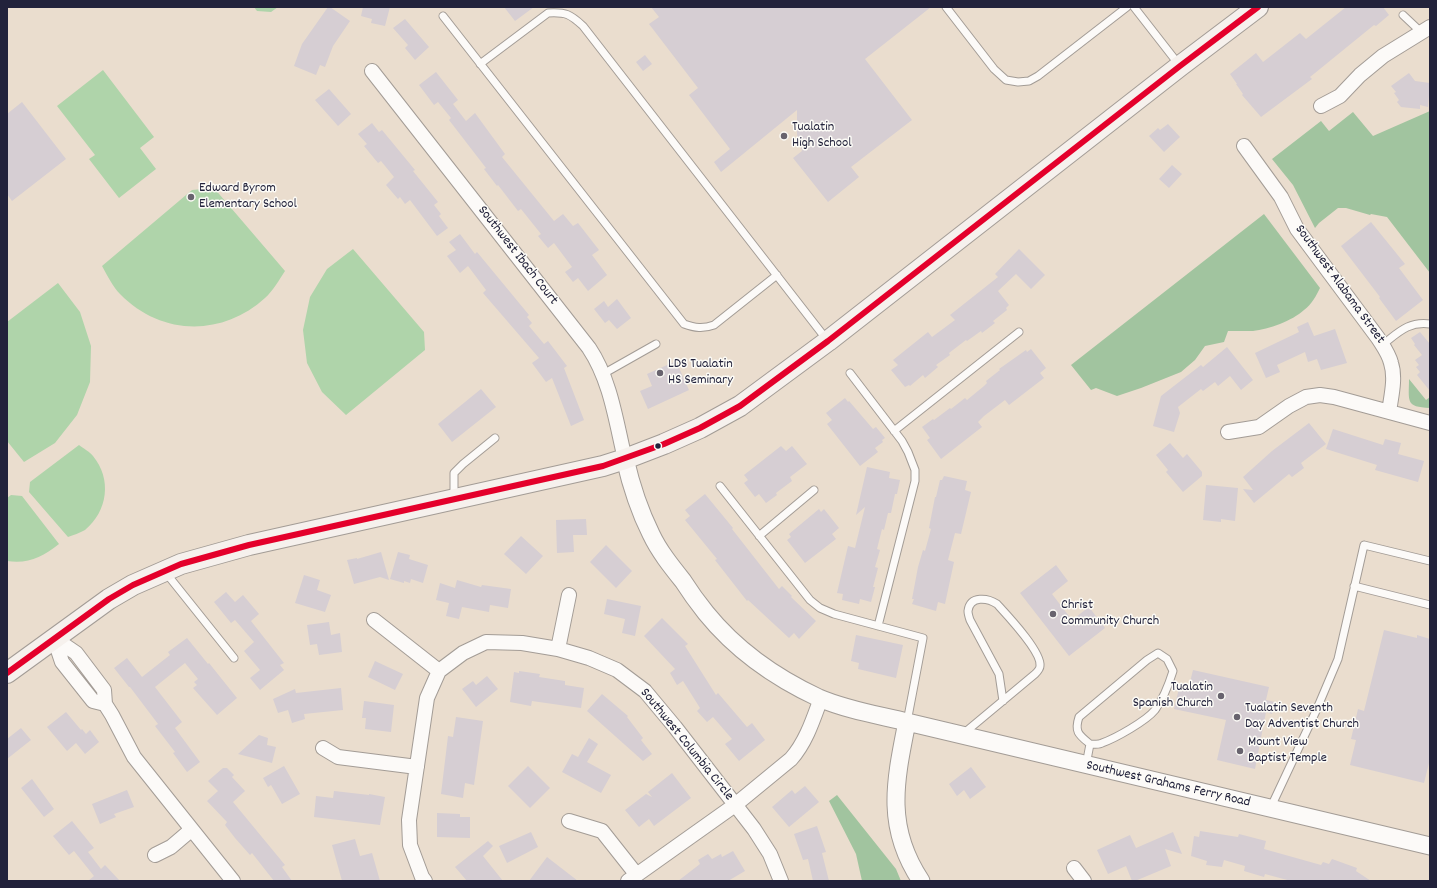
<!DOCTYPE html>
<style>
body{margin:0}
#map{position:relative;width:1437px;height:888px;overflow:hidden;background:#eaddce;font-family:Dekko,sans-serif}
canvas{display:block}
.frame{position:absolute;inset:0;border:8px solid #22223b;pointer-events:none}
</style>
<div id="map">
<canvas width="1437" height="888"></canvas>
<div class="frame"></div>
</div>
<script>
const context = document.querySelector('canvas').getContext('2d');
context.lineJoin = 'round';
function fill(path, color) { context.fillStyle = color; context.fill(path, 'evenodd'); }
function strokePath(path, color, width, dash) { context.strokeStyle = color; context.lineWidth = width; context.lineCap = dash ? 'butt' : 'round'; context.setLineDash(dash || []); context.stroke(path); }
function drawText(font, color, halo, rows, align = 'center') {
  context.font = font + ' Dekko,sans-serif'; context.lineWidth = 3; context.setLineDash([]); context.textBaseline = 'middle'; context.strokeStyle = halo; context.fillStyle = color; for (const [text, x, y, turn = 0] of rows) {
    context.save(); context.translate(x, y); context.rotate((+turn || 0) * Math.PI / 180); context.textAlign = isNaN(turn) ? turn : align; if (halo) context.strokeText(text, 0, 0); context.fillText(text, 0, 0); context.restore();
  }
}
fill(new Path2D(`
 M254,7h24l-7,5 -14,-1z
 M103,70l51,67 -14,11 16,21 -37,29 -30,-39 6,-4 -38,-49z
 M214,188l71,83c-6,9 -12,20 -20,27 -43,39 -104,38 -145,-4 -7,-7 -13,-19 -18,-28l90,-76z
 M353,249l71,83 1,18 -79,65 -24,-23 -15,-29 -4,-33 7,-33 17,-28z
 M58,283l22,29 11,34 -1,36 -13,33 -22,28 -31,19 -17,-21v-119z
 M79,445c4,3 11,7 14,11 19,23 15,55 -8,74 -5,3 -12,5 -17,7l-39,-45 1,-10z
 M11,495l11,1 37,48c-17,13 -30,20 -52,17v-63z`), '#afd4aa');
fill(new Path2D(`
 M1430,111v162l-43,-56 -16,-3 -1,1 -24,-7h-8l-19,15 -4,5 -22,-43 -21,-26 49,-38 8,10 24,-19 20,24z
 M1264,214l56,74c-4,8 -8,16 -16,22 -12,11 -35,19 -51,21 -8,0 -17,0 -25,0l-4,11 -19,4 -10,14 -14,12 -40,16 -24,8 -21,-8 -5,2 -20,-25z
 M1409,379l17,21 4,-3v11c-25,-1 -21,-7 -21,-29z
 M837,795l59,74 5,12h-39l-6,-27 -27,-53z`), '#a1c49f');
fill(new Path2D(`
 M328,7h2l20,14 -17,25 -8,21 -5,-2 -4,10 -22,-9 8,-22z
 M363,7h27l-5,19 -14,-3 1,-4 -11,-3z
 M504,7h30l-19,14z
 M651,7h280l-66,52 47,61 -61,47 8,10 -31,25 -35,-44 9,-7 -3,-8 -2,-8v-25l-76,62 -7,-10 16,-13 -41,-54 9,-7 -49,-64 10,-7z
 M1346,7h37l6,8 -13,11 -2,-1 -59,48 -5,4 2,2 -51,38 -19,-22 1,-1 -7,-10h1l-7,-10 26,-21 7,9 37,-29 6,6z
 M405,19l24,28 -14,13 -10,-12 3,-3 -15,-17z
 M645,55l7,9 -9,7 -7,-9z
 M436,72l22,28 -5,4 13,17 9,-8 30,41 -3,3 52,64 9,-7 10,12 5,-3 21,27 -7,5 15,20 -19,16 -10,-13 -5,4 -8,-10 7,-5 -18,-24 -6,5 -10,-12 3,-2 -20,-25 -3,2 -20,-26 -1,1 -13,-17 2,-1 -37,-48 2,-2 -13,-16 -4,3 -15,-20z
 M1409,73l6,8 15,2 -2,24 -8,-2v4l-19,-2 -4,-5 2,-2 -5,-7 2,-1 -5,-6z
 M329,89l22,25 -13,12 -23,-26z
 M22,102l44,57 -54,42 -5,-7v-80z
 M372,123l7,9 3,-2 33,40 -2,1 25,31 -4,3 7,9 -2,2 9,12 -11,8 -27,-36 -5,4 -5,-7 -2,2 -12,-14 8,-8 -13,-16 -3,2 -14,-17 3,-2 -9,-10z
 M1168,124l12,13 -16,15 -15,-16 9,-8 2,2z
 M1172,165l10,9 -13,14 -10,-9z
 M1371,222l34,42 -6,4 24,32 -27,21 -17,-23 1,-1 -39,-51z
 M460,234l15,20 2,-2 52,63 -2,2 5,6 -3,3 15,18 4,-3 19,25 -3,2 20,52 -13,6 -19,-48 -6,4 -14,-19 7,-5 -56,-65 3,-3 -18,-24 -8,7 -13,-17 9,-6 -7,-8z
 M1019,249l26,26 -14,14 -15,-15 -18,17 11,14 -3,3 1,2 -14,11 2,2 -13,10 -1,-2 -14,10 -1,-1 -17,13 1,2 -14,10 2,2 -13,11 -2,-3 -13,11 -1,-1 -4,2 -14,-17 7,-5 -5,-5 35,-28 4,5 23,-17 -5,-5 48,-38 -3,-3z
 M617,299l14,19 -14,11 -8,-9 -4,3 -11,-14 10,-8 4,6z
 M1308,322l6,14 21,-7 12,34 -26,7 -4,-11 -9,3 -3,-10 -28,13 3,7 -14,6 -11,-25 44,-21 -2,-5z
 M1420,332l10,12v47l-13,-16 3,-3 -4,-5 3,-2 -4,-5 7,-5 -8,-10 1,-1 -4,-6z
 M1227,347l26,33 -12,10 -11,-14 -12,10 -3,-4 -12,9 -2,-2 -23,18 2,6 -6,19 -21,-6 8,-30 40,-31 2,2z
 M1031,349l15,19 -6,5 4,5 -35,27 -4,-5 -21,16 -6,6 4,5 -41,32 -14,-19 3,-2 -8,-11 11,-8 1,1 16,-12 1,1 14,-11 2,2 17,-14 3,-3 -1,-2 14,-11 -1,-1 27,-19 1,2z
 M676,361l13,29 -41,19 -8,-18 12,-5 -5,-12z
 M481,389l15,18 -44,35 -14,-18z
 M845,398l3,4 1,-1 24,28 3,-2 9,11 -3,2 1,2 -8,6 3,4 -18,14 -33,-42 5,-4 -6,-7z
 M1309,423l17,21 -25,19 3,5 -12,9 -3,-3 -35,29 -11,-14 10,1 -10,-13 29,-26z
 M1333,429l50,16 2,-6 16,4 -3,11 26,7 -6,21 -43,-12 2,-5 -51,-16z
 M1170,443l13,15 4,-4 15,18v4l-19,16 -17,-20 2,-2 -12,-15z
 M781,446l5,5 6,-5 15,18 -17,13 2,4 -16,12 1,2 -11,8 -7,-9 -4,3 -11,-14 4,-3 -4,-5z
 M867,467l23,5 -1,6 11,2 -3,14h-2l-4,19h-3l-4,17 -2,-1 -5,20 3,1 -5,17 3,1 -5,19h2l-4,15 -11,-3 -1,5 -17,-4 1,-6 -6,-1 11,-47 7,2 10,-41 -9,8z
 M944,476l23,5 -2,9 6,2 -10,42 -6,-1 -7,27 6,2 -9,42 -7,-2 -2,9 -24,-7 2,-5h-2l6,-32 5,-17 2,1 6,-22 -2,-1 6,-31h1l4,-17h2z
 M1206,485l32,3 -3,33 -14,-2v3l-18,-2z
 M705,494l28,34 -1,1 47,60 3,-3 10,10 -1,1 25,24 -17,18 -5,-6 -5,5 -41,-38 -1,1 -32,-41 2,-1 -32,-39 5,-4 -5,-6z
 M819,509l2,3 3,-3 15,19 -7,6 4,5 -31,24 -18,-23 4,-3 -2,-3z
 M586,519l1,16h-14l1,17 -17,1 -1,-33z
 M521,536l22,20 -17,18 -22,-20z
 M606,545l26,26 -16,17 -26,-26z
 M381,552l8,28 -9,-3 -26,7 -7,-24 10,-2v1z
 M398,552l12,3 -1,4 19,6 -5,18 -12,-4 -1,4 -6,-2v2l-14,-4z
 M1056,565l12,16 -16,13 20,26 17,-13 16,21 -36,28 -49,-63z
 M304,575l16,5 -3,10 14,5 -6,17 -30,-9z
 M457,580l24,7 1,-2 29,4 -3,19 -18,-3 -1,7 -27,-5 -3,12 -13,-3 3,-13 -13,-3 4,-17 15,5z
 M226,592l9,10 8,-7 16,19 -8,7 33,42 -4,2 4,5 -24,20 -10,-12 10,-8 -16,-19 10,-9 -19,-22 -4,3 -17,-21z
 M607,599l34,7 -6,30 -13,-3 3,-14 -21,-5z
 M662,618l26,26 -3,2 31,49 2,-2 29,34 5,-4 13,17 -26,21 -14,-17 7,-5 -19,-22 -6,5 -10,-11 3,-3 -17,-27 -6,4 -7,-12 5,-4 -31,-33z
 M329,622l2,13 9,-2 2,19 -23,3 -2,-11 -7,1 -3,-20z
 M1384,630l33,8v-3l13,4v120l-6,24 -74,-18 6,-25 -5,-1 7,-30 6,2z
 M856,635l47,10 -7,33 -38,-9 1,-6 -8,-2z
 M187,638l21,26 1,-1 28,35 -20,17 -24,-27 4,-3 -3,-3 4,-3 -13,-16 -30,24 27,35 -7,6 25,34 -13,10 -14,-19 2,-1 -20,-26 3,-2 -28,-37h-1l-15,-19 13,-10 15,19 28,-22 -2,-3z
 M375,661l28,13 -8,16 -27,-13z
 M1193,670l76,17 -3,13 9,2 -3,12 -6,-2 -11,57 -38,-9 9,-40 -52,-11 6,-25 9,2z
 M519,671l21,3 -1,3 26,4v4l19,3 -3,20 -49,-7 -1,5 -21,-4 4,-30 5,1z
 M487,676l11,13 -22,18 -14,-18 11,-8 3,4z
 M341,688l2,22 -39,4 1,5 -13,4 -4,-13 -10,3 -5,-14 22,-10 1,4z
 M602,694l26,22 -1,1 16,21 -2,2 11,14 -9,7 -56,-50z
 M364,701l30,4 -3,27 -26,-3 1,-11h-4z
 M66,712l15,18 1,-1 4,5 4,-4 9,12 -14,12 -9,-11 -9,8 -20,-24z
 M456,717l27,4 -9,64 -9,-2 -2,15 -22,-4 7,-58 5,1z
 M21,728l10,12 -24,19v-20z
 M259,735l9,3 -1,7 9,2 -4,16 -34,-9z
 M589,738l9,6 -11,18 24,13 -10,18 -39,-21 10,-18 6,3z
 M284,766l16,28 -18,10 -11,-19 -3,2 -5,-9z
 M528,766l22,22 -20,20 -22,-22z
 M971,767l15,20 -16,12 -6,-9 -7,6 -8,-12z
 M223,768h4l7,7 -2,2 13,14 -12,11 52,63 -3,2 10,14h-18l-22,-28 -2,2 -15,-17 -10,-13 2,-3 -20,-21 11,-10 -10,-10z
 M672,773l19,25 -37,28 -5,-7 -10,8 -14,-17 21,-16 6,3 -4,-5z
 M32,779l22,30 -10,8 -23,-29z
 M805,786l14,16 -30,25 -17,-20 20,-17 3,4z
 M127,790l7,17 -20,7 2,3 -16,7 -8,-20z
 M334,791l35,4v-1l16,3 -5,28 -66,-8 2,-21 17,2z
 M437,813l23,1v3h10v21l-33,-1z
 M72,821l22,27 -6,4 13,17 4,-4 15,16h-32l6,-5 -20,-25 -5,4 -16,-19z
 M817,826l9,26 -4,1 7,28h-16l-5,-22 -5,1 -9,-26z
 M1200,831l38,6 1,-3 27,7 -2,8 57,16 2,-3 6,2 3,-5 25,9 -1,3 15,10h-80l-26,-7 -1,3 -20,-6 1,-5 -21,-6 -2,7 -16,-2 1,-4 -16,-5 3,-20 5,1z
 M531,832l7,15 -31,16 -8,-17z
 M1173,832l9,22 -17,-5 6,17 -36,15h-3l-6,-15 -18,8 -11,-24 33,-15 6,13z
 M355,839l5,17 12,-3 8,28h-38l-10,-36z
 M488,841l5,5 -10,10 20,25h-36l-12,-14z
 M733,851l12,20 -17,10h-50l22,-17 -2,-4 10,-6 4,5 9,-5 1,3z
 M547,857l31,24h-49z`), '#d6ced3');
const service = new Path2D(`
 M946,7l48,62 12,11 12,2 11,-1 9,-5 89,-69
 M1134,7l46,59
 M1403,15l18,17
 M443,16l241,308c11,4 19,5 30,1l63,-50
 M480,64l68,-51c18,-1 22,1 35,13l244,314
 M1382,345c16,-12 26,-24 48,-21
 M850,373l52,68 6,11 7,18v11l-37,145
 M603,374l53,-30
 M894,431l125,-99
 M720,486l90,114 10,8 14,6 89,24 -16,84
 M454,497v-24l9,-9 32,-26
 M759,536l55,-46
 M166,573l68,85
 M1354,586l76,19
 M963,734l72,-60c2,-2 5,-6 5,-8 2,-14 -33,-51 -43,-62 -9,-6 -27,-9 -29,7 0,2 1,6 2,9l29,54 4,27
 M1086,765l4,-21c4,0 9,1 12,-1 14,-5 44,-22 53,-33 8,-11 14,-26 18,-39l-6,-12 -9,-6 -11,7 -68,57c-5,15 0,18 11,27
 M1270,809l46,-98 22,-52 26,-114 66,16`);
const minor = new Path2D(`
 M372,71l217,277c22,33 27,74 36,111
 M1321,106l19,-10 20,-21 23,-19 47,-29
 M1244,146l37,51 16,32 81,109c5,8 11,16 13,25 5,15 0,34 -2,49
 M1228,432l31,-5 30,-21 17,-9 14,-2 14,2 96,26
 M374,620l65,51
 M54,638l22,15 28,37 1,14 7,11 22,42 99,124
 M54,638l8,24 31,39 12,3
 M558,649l11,-54
 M323,748l15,9 79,10
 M569,821l33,10 34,43
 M155,855l16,-8 20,-17
 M1074,868l10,13
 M425,881l-3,-4 -12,-32 -1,-25 18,-122 12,-27 24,-18 23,-11 36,1 36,6 31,9 28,12 28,21 30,36 79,102 16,25 11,27
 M628,881l107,-76 56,-46c15,-17 22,-39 30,-61`);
const tertiary = new Path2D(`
 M625,459c6,26 14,51 26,75 8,17 20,32 32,47 7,11 15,22 23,32 30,37 70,65 113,85 28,12 59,17 88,24 -12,60 -22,105 14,159
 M907,722l523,124`);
const secondary = new Path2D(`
 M7,673l102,-74 24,-14 48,-21 68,-19 354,-79 22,-7 39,-15 36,-16 40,-22 88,-65 352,-275 78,-59`);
strokePath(service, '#a39c96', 9);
strokePath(minor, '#a39c96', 16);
strokePath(tertiary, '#a39c96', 19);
strokePath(secondary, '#a39c96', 22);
strokePath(service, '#fcfaf8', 7);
strokePath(minor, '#fcfaf8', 14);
strokePath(tertiary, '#fcfaf8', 17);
strokePath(secondary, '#f6f1ed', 20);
strokePath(new Path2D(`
 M7,673l102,-74 24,-14 48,-21 68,-19 354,-79 61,-22 36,-16 40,-22 88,-65 352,-275 78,-59`), '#e4002b', 6);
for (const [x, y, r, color] of [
 [784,136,4,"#68636e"],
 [191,197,4,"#68636e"],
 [660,373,4,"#68636e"],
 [658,446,3.5,"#22223b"],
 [1053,614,4,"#68636e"],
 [1221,696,4,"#68636e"],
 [1237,717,4,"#68636e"],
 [1240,751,4,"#68636e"]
]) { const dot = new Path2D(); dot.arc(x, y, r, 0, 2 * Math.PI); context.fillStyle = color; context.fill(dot); strokePath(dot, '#fdfcf7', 1.5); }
drawText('14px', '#22223b', '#fdfcf7', [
 ["Tualatin",792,128],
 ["High School",792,144],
 ["Edward Byrom",199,189],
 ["Elementary School",199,205],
 ["LDS Tualatin",668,365],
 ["HS Seminary",668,381],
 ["Christ",1061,606],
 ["Community Church",1061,622],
 ["Tualatin",1213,688,"right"],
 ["Spanish Church",1213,704,"right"],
 ["Tualatin Seventh",1245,709],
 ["Day Adventist Church",1245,725],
 ["Mount View",1248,743],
 ["Baptist Temple",1248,759]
], 'left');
drawText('14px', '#22223b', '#fdfcf7', [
 ["Southwest Ibach Court",517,256,52],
 ["Southwest Alabama Street",1339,285,54],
 ["Southwest Columbia Circle",686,745,51],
 ["Southwest Grahams Ferry Road",1168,785,13]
]);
</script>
